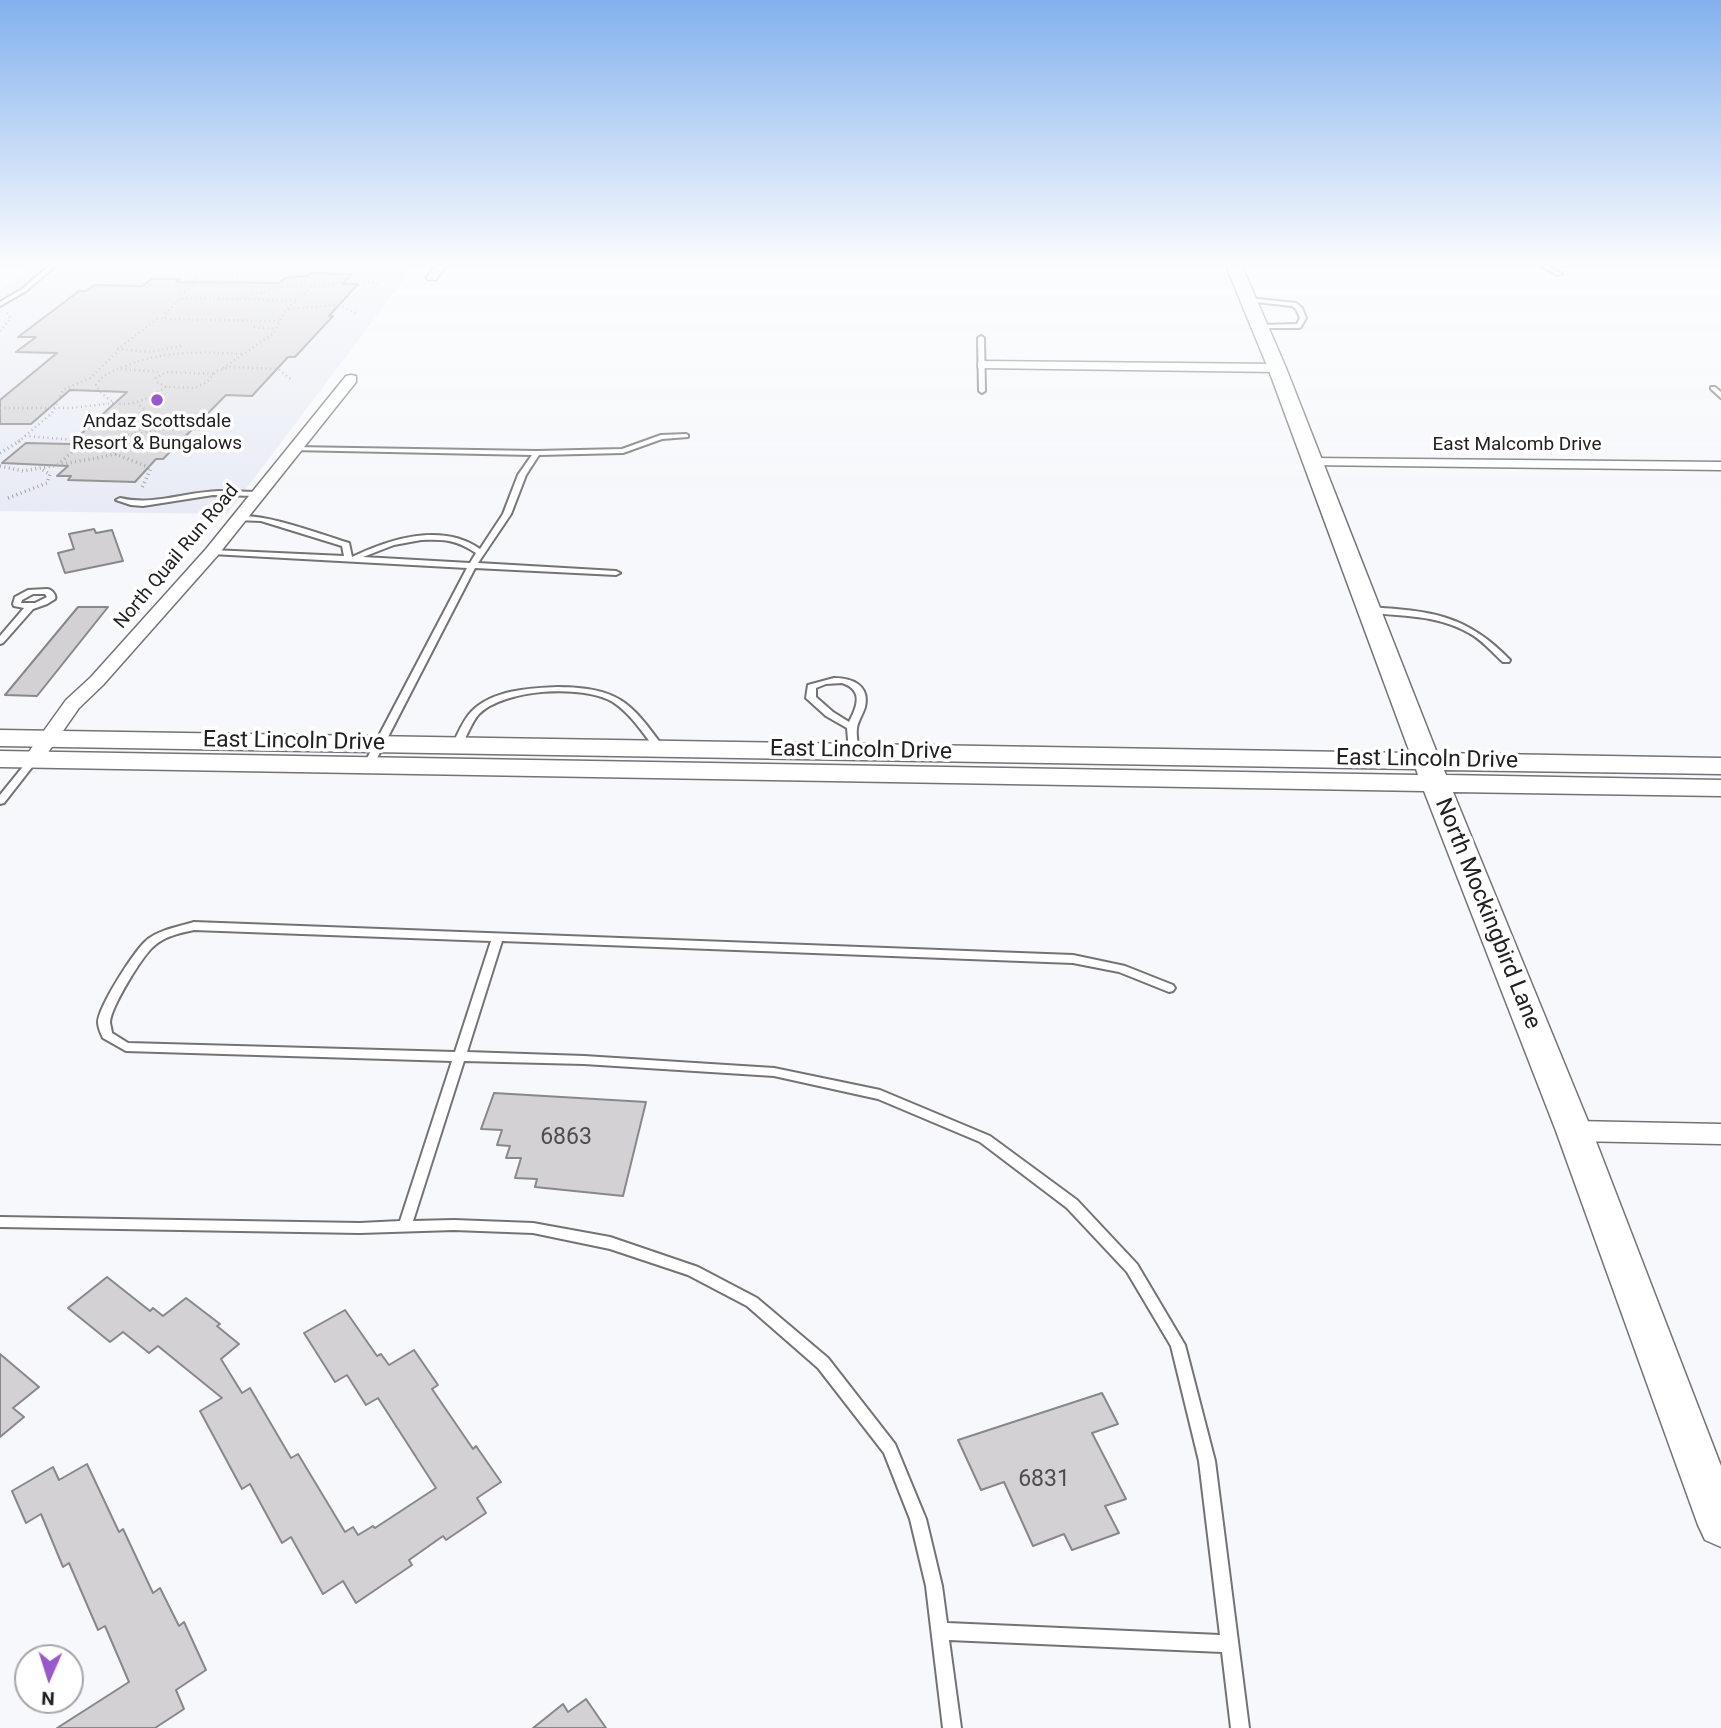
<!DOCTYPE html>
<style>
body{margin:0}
#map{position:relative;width:1721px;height:1728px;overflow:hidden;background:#f7f8fb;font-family:Roboto,sans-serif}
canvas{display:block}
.north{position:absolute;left:14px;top:1644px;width:70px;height:70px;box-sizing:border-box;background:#fff;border:2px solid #a6a6a7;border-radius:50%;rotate:183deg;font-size:19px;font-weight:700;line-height:28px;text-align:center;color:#212122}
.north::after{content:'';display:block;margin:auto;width:24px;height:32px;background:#9a58cd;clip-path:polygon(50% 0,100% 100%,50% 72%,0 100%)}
</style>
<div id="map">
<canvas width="1721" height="1728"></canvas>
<div class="north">N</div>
</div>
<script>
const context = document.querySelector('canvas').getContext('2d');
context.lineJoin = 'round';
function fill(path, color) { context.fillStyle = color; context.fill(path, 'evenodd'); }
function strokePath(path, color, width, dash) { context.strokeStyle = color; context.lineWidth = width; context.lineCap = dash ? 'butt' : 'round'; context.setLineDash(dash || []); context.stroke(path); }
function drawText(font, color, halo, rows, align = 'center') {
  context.font = font + ' Roboto,sans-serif'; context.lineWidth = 7; context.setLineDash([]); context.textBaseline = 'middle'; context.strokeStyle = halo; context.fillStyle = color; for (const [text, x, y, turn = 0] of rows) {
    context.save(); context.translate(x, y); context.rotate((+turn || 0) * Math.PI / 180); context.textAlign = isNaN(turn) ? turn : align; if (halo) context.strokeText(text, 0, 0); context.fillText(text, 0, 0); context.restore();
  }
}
fill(new Path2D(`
 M34,266h376l-2,3 2,3 -183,242 -227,-3v-221z`), '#e8ebf5');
const building = new Path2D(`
 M310,273l42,1 -9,10h15l-29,32h4l-38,41h-7l-36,39 -26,-1 -63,64h-7l-21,23 -67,-2 3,-4h-14l11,-10 -66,-3 24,-20 44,1 57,-52 -57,-2 -39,34h-31v-24l57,-47 -41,-1 20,-15h-18l61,-46h7l8,-6 48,1 10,-7h28l-4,3 103,1 6,-5 22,-2z
 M94,529l2,4 16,-3 11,31 -58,12 -7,-20 16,-4 -5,-15z
 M78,607h30l-71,89 -32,-1z
 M494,1093l152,9 -23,94 -88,-9 2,-8 -22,-1 6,-20h-15l4,-12 -13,-1 5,-15 -21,-1z
 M107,1277l43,34 3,-3 10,8 23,-18 34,26 -3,2 22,18 -18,15 21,34 8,-5 41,70 7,-4 47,78 8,-5 5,8 15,-9 2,2 61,-40 -58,-90 -12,7 -19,-30 -12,7 -31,-49 41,-23 32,46 4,-2 8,11 25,-15 24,35 -6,4 41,60 3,-3 25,36 -24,16 9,15 -40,27 -3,-4 -34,24 3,5 -56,38 -13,-22 -20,13 -32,-57 -9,6 -32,-59 -8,5 -42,-78 22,-13 -64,-52 -9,7 -26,-21 -13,10 -42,-34z
 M0,1354l39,33 -26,21 11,9 -24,20z
 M1102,1393l16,31 -26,9 34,66 -21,7 14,27 -47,17 -8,-16 -31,12 -29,-64 -23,8 -23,-50z
 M87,1464l32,68 4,-3 30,64 7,-5 19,38 5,-4 22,48 -30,20 8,19 -29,19h-98l72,-46 -24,-56 -7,4 -29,-67 -6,4 -22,-53 -15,9 -14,-32 41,-24 6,13z
 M586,1699l20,29h-73l30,-24 5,8z`);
fill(building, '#d3d1d4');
strokePath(building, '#888789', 2);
const lane = new Path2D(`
 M49,266h6l-29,25 -26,15v-4l22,-13z
 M1541,266h7l14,8 -5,1z
 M1248,298l48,5 6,5 4,10 -5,9 -2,1h-41v-2l2,-1 37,-1 3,-6 -4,-9 -4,-3 -46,-5v-2z
 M981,336l3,2 1,53 -3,2 -3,-2 -1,-53z
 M1711,387h4l6,5v6l-10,-9z
 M686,434l2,1v2l-26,2 -39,14 -84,2 -13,20 -15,39 -33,49 138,8 4,2 -4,2 -141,-7 -102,198 -5,3 -5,-3 104,-198 -255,-14 -4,-2 4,-2 132,6 -2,-10 -81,-25 -25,-1 -1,-2c20,-9 91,18 114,25l3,14c37,-18 90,-35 128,-8l23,-35 15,-39 14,-20 -240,-5v-2l2,-1 243,4 85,-2 39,-14zM421,540c23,-1 36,0 55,13l-6,10 -107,-6 31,-12z
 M219,491l39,1 4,2 -4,2 -45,-1 -70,11 -12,-1 -15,-5 4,-2c34,8 65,-6 99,-7z
 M47,589c4,0 10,6 8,10l-8,5 -14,5 -30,34 -3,1v-8l24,-28 -10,-2 -1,-2 2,-7 13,-7zM33,594h12l2,3 -12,6h-14l1,-3z
 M1369,607c61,4 97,7 141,53l-1,2h-6c-11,-10 -21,-22 -34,-29 -33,-19 -67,-16 -103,-21l-1,-2z
 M834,678c18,0 36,7 31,29 -2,7 -7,14 -8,21 -1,7 1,16 2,23l-2,2 -3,1 -5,-3 -2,-23 -21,-12 -20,-18 2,-13zM842,683c22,7 15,24 7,39l-16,-10 -17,-15v-9l10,-4z
 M558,687c60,1 72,14 106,61l-2,2h-6c-13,-17 -25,-36 -43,-48 -30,-18 -109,-13 -134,12 -8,9 -12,23 -19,33l-3,1 -5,-3c6,-11 11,-25 20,-34 21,-21 58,-23 86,-24z
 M33,757l3,1 2,2 -2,2 -32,41 -4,1v-9l30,-37z
 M194,922l879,33 52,11 48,19 2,3 -2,3 -4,1 -50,-20 -46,-9 -571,-22 -35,111 117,4 190,12 106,22 110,46 87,64 60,64 48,81 30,116 34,267h-18l-9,-76 -273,-12 12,88h-18l-17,-142 -16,-67 -26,-66 -66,-85 -71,-62 -59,-31 -78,-26 -77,-16 -79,-3 -94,3 -360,-6v-10l360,6 40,-2 52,-160 -326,-10 -23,-13c-2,-4 -5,-11 -5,-16 1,-16 37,-73 50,-83 14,-10 30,-12 46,-17zM194,930l297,11 -36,111 -327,-9 -16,-10c0,-2 -2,-9 -2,-11 1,-15 32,-66 44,-76 11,-10 26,-13 40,-16zM464,1061l120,3 190,12 104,23 102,43 87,66 60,64 44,74 28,115 21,174 -273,-12 -5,-37 -16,-67 -31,-75 -67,-86 -71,-60 -59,-31 -88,-30 -77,-14 -79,-3 -41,1z`);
const street = new Path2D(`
 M435,266h11l-10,14h-8l-2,-2z
 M983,361l294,3 6,4 -6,4 -299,-4v-6z
 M351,375l5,1v6l-138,173 -115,130 -24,23 -39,56h-14l-3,-4 43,-60 25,-23 115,-128 140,-173z
 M1313,458l408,4v8l-413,-5 -2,-3 2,-3z
 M1574,1121l147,3v20l-147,-3 -9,-3 -4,-7 4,-7z`);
const secondary = new Path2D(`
 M1226,266h16l44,102 151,385 284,5v16l-277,-4 2,5 275,5v16l-268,-4 139,339 129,335v81l-16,-7 -7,-15 -142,-394 -132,-340 -1424,-24v-16l1418,24 -2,-6 -1416,-23v-16l1410,23 -142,-385z`);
strokePath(lane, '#737376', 4);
strokePath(street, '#737376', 3);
strokePath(secondary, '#737376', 3);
strokePath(new Path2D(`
 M167,266h56
 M63,274l36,-8
 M243,297l43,-11h24
 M181,299v-5l14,-9v-8l6,-3 87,-2 27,-6
 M289,309l49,-4 18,8
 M165,318v-4l13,-13 8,-3 110,2
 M254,327l21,2
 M0,331l11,-12 -4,-6
 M181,346l-31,6 -32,-3 39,-30 122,2
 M223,368l51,-35 10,-21 28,-26 47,-6 22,5
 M121,369l40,3
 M213,374l-47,-2 -10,6 1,4 9,5 29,1 12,-6 9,-11 14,-4 48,2 14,11
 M166,387c-23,15 -51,30 -70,-2 7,-11 15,-13 27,-18 41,-17 76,-15 120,-13
 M0,408h71l43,-5
 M25,436l62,5 94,-14 19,3 4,9 10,3
 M18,442l34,-29 11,-23 27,-12 29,-28
 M125,442l27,-24v-4l-15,-10`), '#9d9da0', 2.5, [1, 3.5]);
strokePath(new Path2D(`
 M74,440h20
 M208,440l15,4
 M0,453l21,-13
 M115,454l36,14 -10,22
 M61,462l23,-21
 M0,466l23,5 79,-14 13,-3 12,-14
 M8,498l39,-15 3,-9 -9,-5`), '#9d9da0', 3.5, [1, 3.5]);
fill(lane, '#fff');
fill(street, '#fff');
fill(secondary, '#fff');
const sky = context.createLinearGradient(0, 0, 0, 508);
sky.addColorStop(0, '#82b1ed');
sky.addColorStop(0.52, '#fbfcfd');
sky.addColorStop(1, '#fbfcfd00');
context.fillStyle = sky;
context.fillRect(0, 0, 1721, 508);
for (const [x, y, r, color] of [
 [157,400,7,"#9a58cd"]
]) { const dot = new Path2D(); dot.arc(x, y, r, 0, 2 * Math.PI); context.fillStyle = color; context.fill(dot); strokePath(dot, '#fff', 2.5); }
drawText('19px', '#212122', '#fff', [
 ["Andaz Scottsdale",157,422],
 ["Resort & Bungalows",157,444]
]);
drawText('19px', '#212122', '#fff', [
 ["East Malcomb Drive",1517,445],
 ["North Quail Run Road",177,557,-50]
]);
drawText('23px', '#212122', '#fff', [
 ["East Lincoln Drive",294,742,1],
 ["East Lincoln Drive",861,751,1],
 ["East Lincoln Drive",1427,760,1],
 ["North Mockingbird Lane",1487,914,68]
]);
drawText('23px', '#4e4d4e', null, [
 ["6863",566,1138],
 ["6831",1044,1480]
]);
</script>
